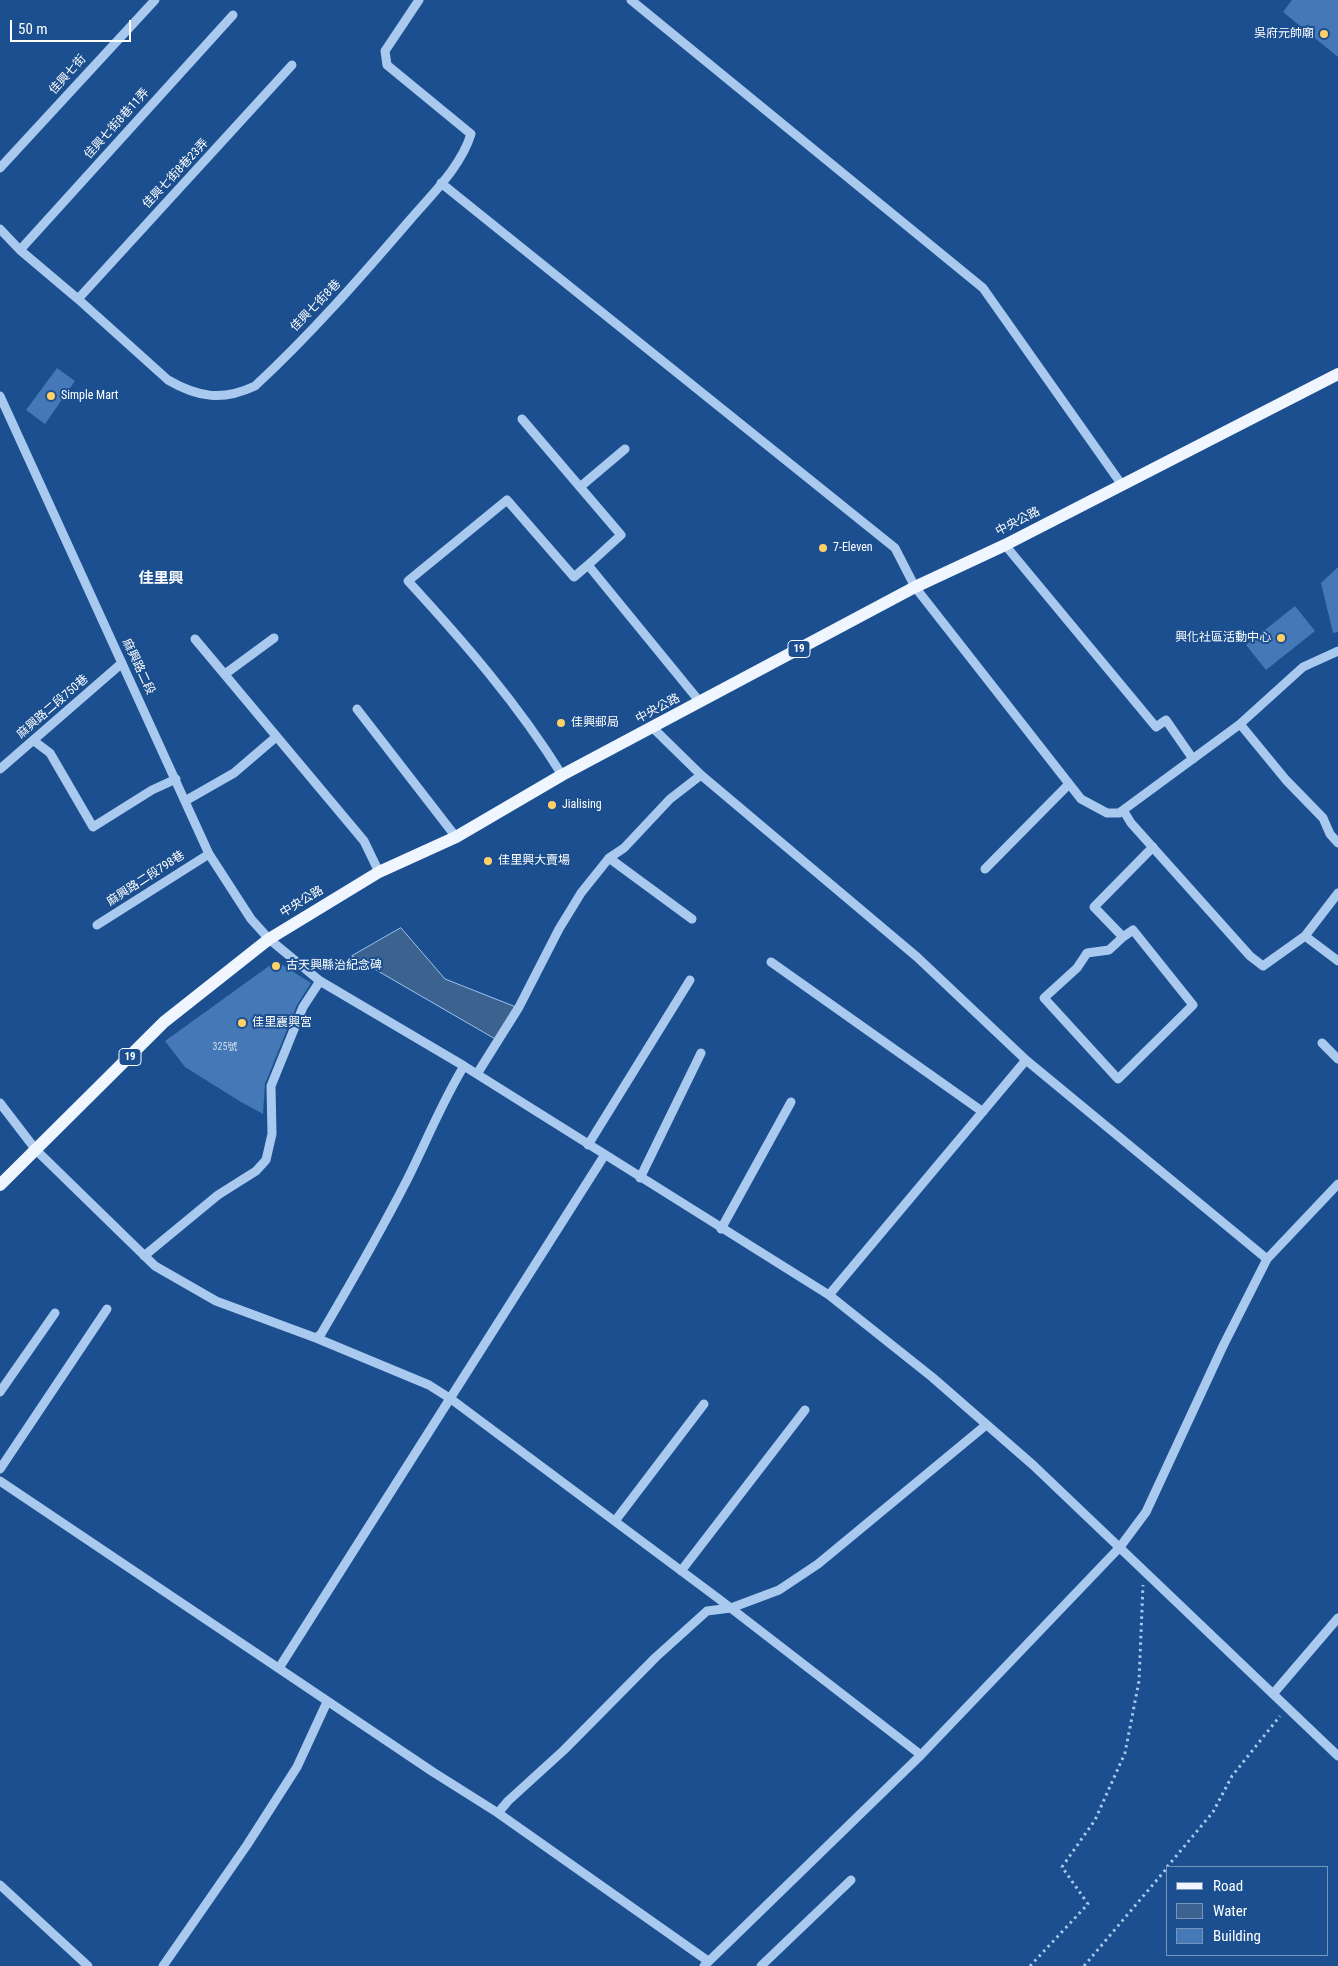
<!DOCTYPE html>
<meta charset="utf-8">
<style>
body{margin:0}
#map{position:relative;width:1338px;height:1966px;overflow:hidden;background:#1b4f8f;font-family:"Roboto Condensed",sans-serif}
canvas{display:block}
.legend{position:absolute;left:1166px;top:1866px;width:162px;height:90px;box-sizing:border-box;background:#1b4f8f;border:1px solid #7695bc;margin:0;padding:6px 9px;list-style:none;font-size:15px;color:#fff}
.legend li{display:flex;align-items:center;gap:10px;height:25px}
.legend b{width:25px;border:1px solid #7695bc}
.scale{position:absolute;left:10px;top:20px;width:121px;height:22px;box-sizing:border-box;border:2px solid #fff;border-top:0;padding-left:6px;font-size:15px;line-height:18px;white-space:nowrap;color:#fff;-webkit-text-stroke:4px #1b4f8f;paint-order:stroke}
</style>
<div id="map">
<canvas width="1338" height="1966"></canvas>
<ul class="legend">
<li><b style="height:6px;background:#f0f6ff"></b>Road</li>
<li><b style="height:14px;background:#3c6290"></b>Water</li>
<li><b style="height:14px;background:#4478b7"></b>Building</li>
</ul>
<div class="scale">50 m</div>
</div>
<script>
const context = document.querySelector('canvas').getContext('2d');
context.lineJoin = 'round';
function fill(path, color) { context.fillStyle = color; context.fill(path, 'evenodd'); }
function strokePath(path, color, width, dash) { context.strokeStyle = color; context.lineWidth = width; context.lineCap = dash ? 'butt' : 'round'; context.setLineDash(dash || []); context.stroke(path); }
function drawText(font, color, halo, rows, align = 'center') {
  context.font = font + ' "Roboto Condensed","Noto Sans TC",sans-serif'; context.lineWidth = 4; context.setLineDash([]); context.textBaseline = 'middle'; context.strokeStyle = halo; context.fillStyle = color; for (const [text, x, y, turn = 0] of rows) {
    context.save(); context.translate(x, y); context.rotate((+turn || 0) * Math.PI / 180); context.textAlign = isNaN(turn) ? turn : align; if (halo) context.strokeText(text, 0, 0); context.fillText(text, 0, 0); context.restore();
  }
}
const water = new Path2D(`
 M401,928l44,51 71,28 -19,33 -145,-84z`);
fill(water, '#3c6290');
strokePath(water, '#9cc4f0', 1);
fill(new Path2D(`
 M1292,0h46v57l-55,-45z
 M57,368l18,13 -30,43 -19,-14z
 M1338,567v65l-5,1 -12,-50z
 M1295,606l20,25 -49,39 -20,-25z
 M276,961l35,22 -14,22 -32,79 -2,30 -22,-12 -56,-35 -20,-26z`), '#4478b7');
strokePath(new Path2D(`
 M1167,1867l46,-55 19,-36 48,-60
 M1030,1966l58,-62 -26,-37 33,-47 30,-67 14,-72 4,-96
 M1084,1966l83,-98`), '#a9c9ee', 3, [2.5, 4]);
strokePath(new Path2D(`
 M631,0l352,288 139,197
 M0,168l155,-168
 M441,183l454,365 20,39 166,212 26,14h12l121,-89 63,-57 35,-16
 M0,229l20,21 58,49 90,81c31,18 55,21 87,6 55,-51 105,-108 154,-165 22,-26 52,-54 62,-87l-84,-69 -2,-14 34,-51
 M20,250l213,-235
 M78,299l214,-234
 M0,396l209,458 42,65 18,20 51,42 144,85 365,229 103,82 101,88 305,291
 M522,419l99,116 -33,30
 M580,487l45,-38
 M1005,545l151,182 10,-7 27,39
 M195,639l169,202 15,31
 M225,674l49,-36
 M357,709l99,128
 M1240,724l46,56 37,38 7,16 8,9
 M652,727l49,48 216,182 109,103 241,199
 M34,741l16,12 43,74 59,-37 24,-11
 M0,769l122,-106
 M562,775c-44,-71 -98,-133 -154,-194l99,-81 67,77 14,-12 112,137
 M185,801l49,-28 42,-36
 M1123,810l8,13 119,133 13,10 42,-30 33,25
 M609,858l83,61
 M985,869l84,-85
 M97,925l112,-71
 M1305,936l33,-43
 M1123,937l-14,13 -22,3 -10,15 -33,30 74,81 75,-74 -60,-75 -10,7 -29,-30 59,-60
 M771,962l212,150
 M1322,1043l16,16
 M477,1074l42,-67 40,-78 22,-36 28,-35 15,-10 46,-49 31,-24
 M0,1103l36,47 119,116 61,35 100,37 113,47 22,14 268,200 202,156
 M588,1145l102,-165
 M640,1178l61,-125
 M721,1229l70,-127
 M144,1256l74,-61 38,-24 10,-11 6,-26 -1,-48 32,-79 17,-26
 M829,1295l197,-235
 M316,1338l5,-4c30,-51 60,-103 87,-156 19,-38 34,-76 56,-112
 M0,1392l55,-79
 M0,1469l107,-160
 M0,1481l433,291 65,41 210,148
 M615,1521l89,-117
 M681,1571l124,-161
 M279,1668l325,-512
 M1273,1694l65,-76
 M498,1813l10,-12 56,-51 92,-93 51,-46 24,-3 48,-18 39,-26 168,-139
 M0,1885l88,81
 M163,1966l84,-121 50,-78 30,-65
 M704,1966l217,-211 199,-208 26,-35 77,-166 44,-87 71,-75
 M761,1966l90,-86`), '#a9c9ee', 9);
strokePath(new Path2D(`
 M0,1185l164,-163 105,-83 110,-67 77,-35 106,-62 353,-188 90,-42 333,-171`), '#f0f6ff', 12);
for (const [x, y, r, color] of [
 [1324,34,5,"#ffd166"],
 [51,396,5,"#ffd166"],
 [823,548,5,"#ffd166"],
 [1281,638,5,"#ffd166"],
 [561,723,5,"#ffd166"],
 [552,805,5,"#ffd166"],
 [488,861,5,"#ffd166"],
 [276,966,5,"#ffd166"],
 [242,1023,5,"#ffd166"]
]) { const dot = new Path2D(); dot.arc(x, y, r, 0, 2 * Math.PI); context.fillStyle = color; context.fill(dot); strokePath(dot, '#1b4f8f', 2); }
drawText('10px', '#d0dded', null, [
 ["325號",225,1047]
]);
for (const [x, y, w] of [
 [799,649,22],
 [130,1057,22]
]) { const box = new Path2D(); box.roundRect(x - w / 2, y - 8.5, w, 17, 4); context.fillStyle = '#1b4f8f'; context.fill(box); strokePath(box, '#fff', 1); }
drawText('bold 11px', '#fff', null, [
 ["19",799,649],
 ["19",130,1057]
]);
drawText('12px', '#fff', '#1b4f8f', [
 ["吳府元帥廟",1314,34,"right"],
 ["Simple Mart",61,396],
 ["7-Eleven",833,548],
 ["興化社區活動中心",1271,638,"right"],
 ["佳興郵局",571,723],
 ["Jialising",562,805],
 ["佳里興大賣場",498,861],
 ["古天興縣治紀念碑",286,966],
 ["佳里震興宮",252,1023]
], 'left');
drawText('12px', '#fff', '#1b4f8f', [
 ["佳興七街",68,75,-48],
 ["佳興七街8巷11弄",117,124,-48],
 ["佳興七街8巷23弄",176,174,-47],
 ["佳興七街8巷",316,306,-46],
 ["中央公路",1018,522,-27],
 ["麻興路二段",138,667,65],
 ["麻興路二段750巷",53,707,-41],
 ["中央公路",658,709,-28],
 ["麻興路二段798巷",146,879,-33],
 ["中央公路",302,902,-31]
]);
drawText('bold 15px', '#fff', '#1b4f8f', [
 ["佳里興",161,579]
]);
</script>
